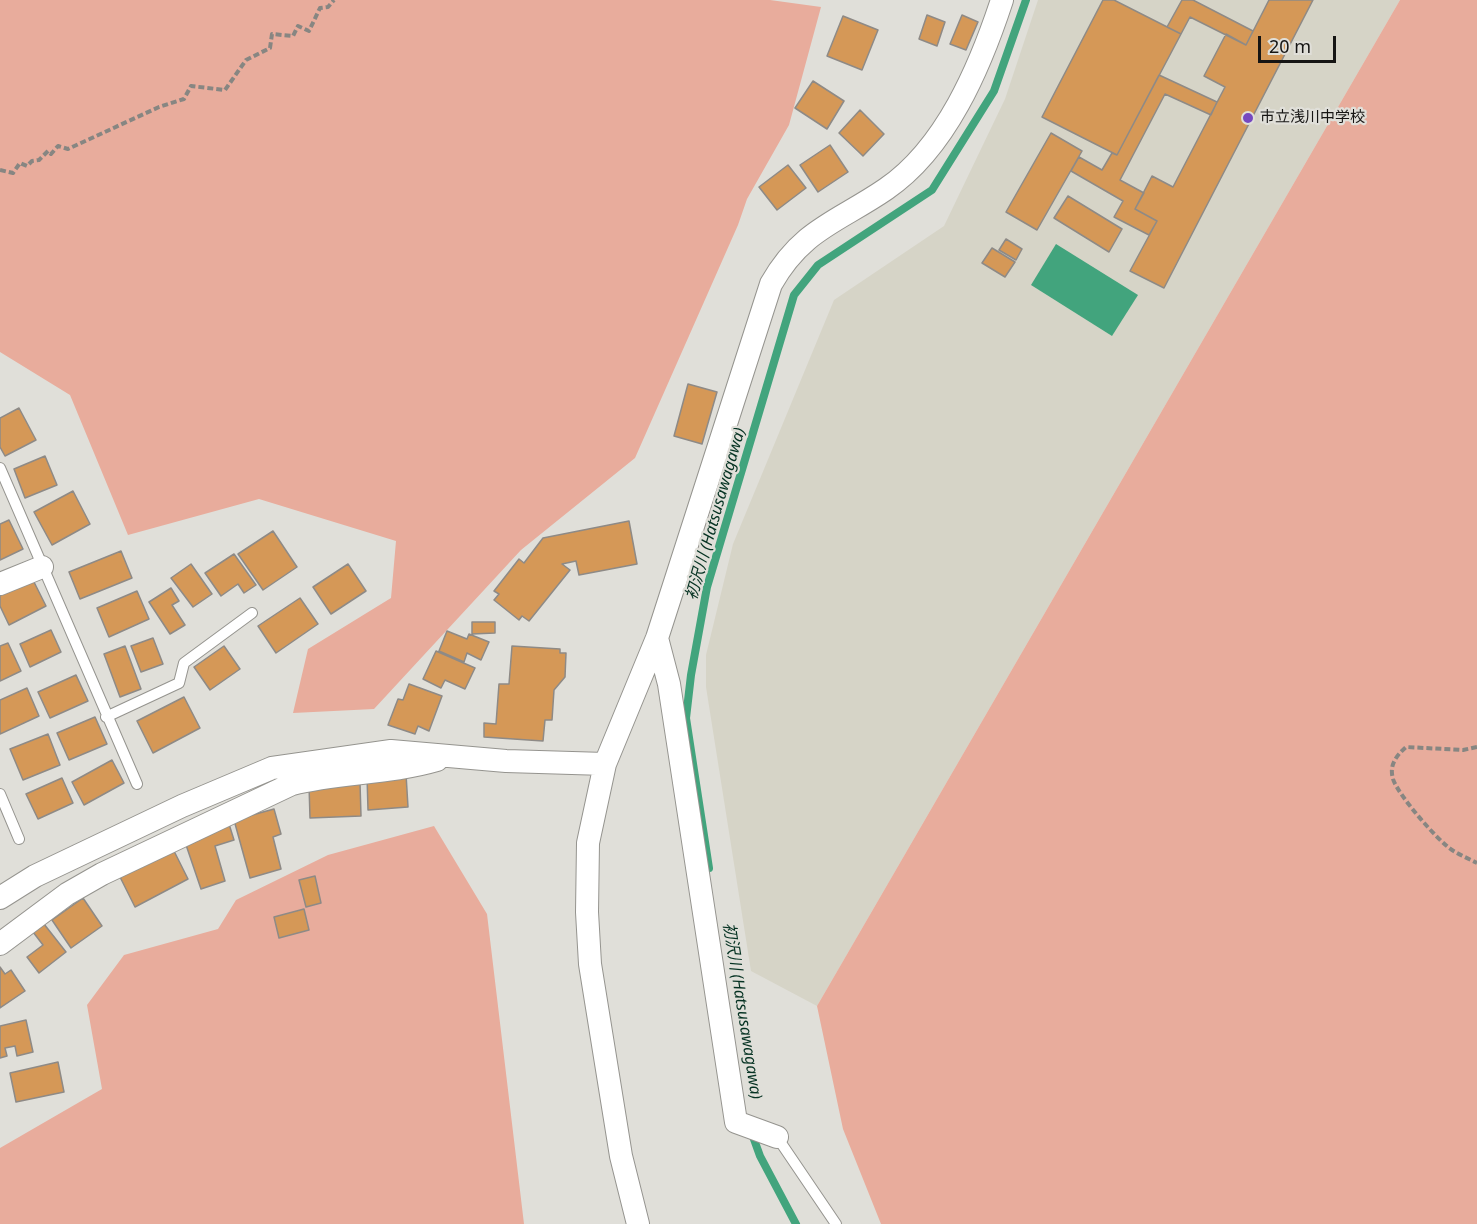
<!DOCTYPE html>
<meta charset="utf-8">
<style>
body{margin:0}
#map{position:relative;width:1477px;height:1224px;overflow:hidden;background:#e0dfd9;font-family:"Noto Sans",sans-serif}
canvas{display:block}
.scale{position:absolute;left:1258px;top:36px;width:78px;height:27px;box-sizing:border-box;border:3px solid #161514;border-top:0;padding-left:8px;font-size:18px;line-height:21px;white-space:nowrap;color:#161514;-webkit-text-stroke:4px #e0dfd9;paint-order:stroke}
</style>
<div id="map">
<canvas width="1477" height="1224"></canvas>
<div class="scale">20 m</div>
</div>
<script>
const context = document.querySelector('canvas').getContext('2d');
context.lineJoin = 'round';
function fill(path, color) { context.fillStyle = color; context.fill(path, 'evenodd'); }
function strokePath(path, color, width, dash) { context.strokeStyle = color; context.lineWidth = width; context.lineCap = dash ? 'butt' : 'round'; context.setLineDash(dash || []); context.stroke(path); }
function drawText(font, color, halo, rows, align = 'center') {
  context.font = font + ' "Noto Sans","Noto Sans JP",sans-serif'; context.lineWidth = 4.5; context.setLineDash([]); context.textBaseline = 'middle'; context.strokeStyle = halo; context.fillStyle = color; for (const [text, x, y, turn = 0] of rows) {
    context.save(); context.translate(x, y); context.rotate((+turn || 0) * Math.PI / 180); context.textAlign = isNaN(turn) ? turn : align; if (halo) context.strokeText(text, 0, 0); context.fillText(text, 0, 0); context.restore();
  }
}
fill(new Path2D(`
 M1038,0h362l-583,1006 -66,-35 -45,-284v-32l27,-111 101,-244 110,-74 61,-127z`), '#d6d4c7');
fill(new Path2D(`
 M0,0h770l51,7 -32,118 -42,74 -9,26 -103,233 -114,92 -147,159 -81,4 15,-64 83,-51 5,-57 -137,-42 -131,36 -58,-140 -70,-43z
 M1400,0h77v1224h-596l-38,-95 -26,-123z
 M434,826l53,88 37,310h-524v-76l102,-59 -15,-84 37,-50 94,-26 18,-29 92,-45z`), '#e8ac9c');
fill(new Path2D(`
 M1056,244l82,51 -26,41 -81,-51z`), '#42a47d');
strokePath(new Path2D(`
 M709,868l-23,-150 5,-43 16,-88 87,-292 24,-30 114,-75 62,-99 32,-91
 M751,1131l9,25 36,68`), '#42a47d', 8);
const building = new Path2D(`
 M1103,0h11l67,34 -64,121 -75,-38z
 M1182,0h11l60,31 -7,14 -56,-28 -9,17 -14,-7z
 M1269,0h44l-149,288 -34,-17 27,-50 -22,-12 17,-33 21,11 52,-100 -21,-11 22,-42 20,11z
 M927,15l18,7 -8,24 -18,-7z
 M962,15l16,7 -12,28 -16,-6z
 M843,16l35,14 -16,40 -35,-14z
 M1159,75l58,27 -6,13 -46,-21 -45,86 24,13 -9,16 22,12 -8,14 -35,-18 9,-16 -52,-30 8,-14 23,13 10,-17 5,2z
 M813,81l31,20 -17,28 -32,-21z
 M860,110l24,24 -21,22 -24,-23z
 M1051,133l31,18 -45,79 -31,-18z
 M830,145l18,27 -30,20 -18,-27z
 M788,165l18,23 -29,22 -18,-23z
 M1068,196l54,33 -13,23 -55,-34z
 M1006,239l16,10 -6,11 -17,-10z
 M992,248l23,14 -10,15 -23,-14z
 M688,384l29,8 -15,52 -28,-8z
 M19,408l17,32 -31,16 -5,-9v-29z
 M45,456l12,29 -32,13 -11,-29z
 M73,491l17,33 -38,21 -18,-33z
 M9,520l14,29 -23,11v-36z
 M629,521l8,43 -58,11 -3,-14 -14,3 8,6 -41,51 -7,-5 -3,4 -25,-20 5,-6 -5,-3 25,-32 5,4 19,-25z
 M273,531l24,36 -34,23 -25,-36z
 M121,551l11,27 -52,21 -11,-27z
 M234,554l22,31 -12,8 -6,-9 -17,12 -16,-23z
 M191,564l21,30 -19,13 -22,-29z
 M348,564l18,27 -35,23 -18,-27z
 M32,578l14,28 -37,19 -9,-19v-11z
 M171,588l8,13 -7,4 13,20 -15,9 -21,-32z
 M137,591l12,28 -40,18 -12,-29z
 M300,598l18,26 -42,29 -18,-27z
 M472,622h23v11l-23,1z
 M51,630l10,22 -31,15 -10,-23z
 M447,631l20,8 2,-5 20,8 -8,18 -14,-7 -3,9 -25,-11z
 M153,638l10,26 -22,8 -10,-26z
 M8,643l13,28 -21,10v-35z
 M125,646l16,43 -21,8 -16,-43z
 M224,646l16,23 -30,21 -16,-23z
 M512,646l48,3v4h6l-1,24 -11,13 -2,30h-7l-2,21 -59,-4v-14l12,1 3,-40h10z
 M436,651l39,17 -10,21 -20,-9 -4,8 -18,-9z
 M76,675l12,26 -38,17 -12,-26z
 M409,684l33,12 -13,35 -11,-5 -3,8 -27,-9 10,-26 5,1z
 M27,688l12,28 -39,18v-34z
 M184,697l16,31 -47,25 -16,-32z
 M95,717l12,27 -38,16 -12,-27z
 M48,734l12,31 -37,15 -13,-31z
 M112,760l12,23 -40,22 -12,-23z
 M406,774l2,33 -40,3 -1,-34z
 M62,778l11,25 -35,16 -12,-25z
 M360,783l1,33 -51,2 -1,-33z
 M274,809l7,25 -8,3 8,32 -31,9 -16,-58z
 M229,824l5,16 -19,6 10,35 -24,8 -17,-50z
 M173,849l15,30 -53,28 -15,-30z
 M315,876l6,27 -15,4 -7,-27z
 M83,898l19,28 -31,22 -19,-28z
 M304,909l5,21 -30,8 -5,-21z
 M44,924l22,28 -27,21 -12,-16 16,-12 -10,-13z
 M0,967l5,7 6,-4 14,21 -25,17z
 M26,1020l7,32 -16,4 -2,-10 -10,2 2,8 -7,2v-32z
 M58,1062l6,30 -48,10 -6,-29z`);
fill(building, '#d59857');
strokePath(building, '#8e8a86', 1.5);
const lane = new Path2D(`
 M0,468l137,316
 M106,717l73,-34 5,-20 68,-50
 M0,794l19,45
 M777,1137l59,87`);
const street = new Path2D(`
 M0,584l42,-17
 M657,638l12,46 67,438 41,15
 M0,898l35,-22 147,-70 90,-38 119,-17 115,10 99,3
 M0,944l67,-50 35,-20 190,-90c48,-12 97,-10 145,-24
 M638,1224l-17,-68 -31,-192 -3,-52 1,-69 17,-79 52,-126 114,-354c31,-55 67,-62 115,-95 60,-41 94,-122 116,-189`);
strokePath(lane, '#95948f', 12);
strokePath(street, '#95948f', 24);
strokePath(new Path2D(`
 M0,170l13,3 7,-10 7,3 5,-5 7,-1 9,-9 3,3 7,-8 10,3 91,-42 25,-8 7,-13 34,4 21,-30 24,-12 2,-14 21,2 5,-10 11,5 11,-23 8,-1 6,-7
 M1477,747l-14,3 -57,-3c-10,9 -17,18 -13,32 5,16 45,62 59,71 8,5 17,9 25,13`), '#878682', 4, [6, 3]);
strokePath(lane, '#fff', 10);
strokePath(street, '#fff', 22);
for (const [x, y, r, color] of [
 [1248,118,6,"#7648c0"]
]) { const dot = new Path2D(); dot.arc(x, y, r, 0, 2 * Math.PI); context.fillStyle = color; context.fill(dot); strokePath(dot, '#e0dfd9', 2); }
drawText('15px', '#161514', '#e0dfd9', [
 ["市立浅川中学校",1260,118]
], 'left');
drawText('italic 16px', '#053222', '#e0dfd9', [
 ["初沢川 (Hatsusawagawa)",716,514,-74],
 ["初沢川 (Hatsusawagawa)",742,1011,81]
]);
</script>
